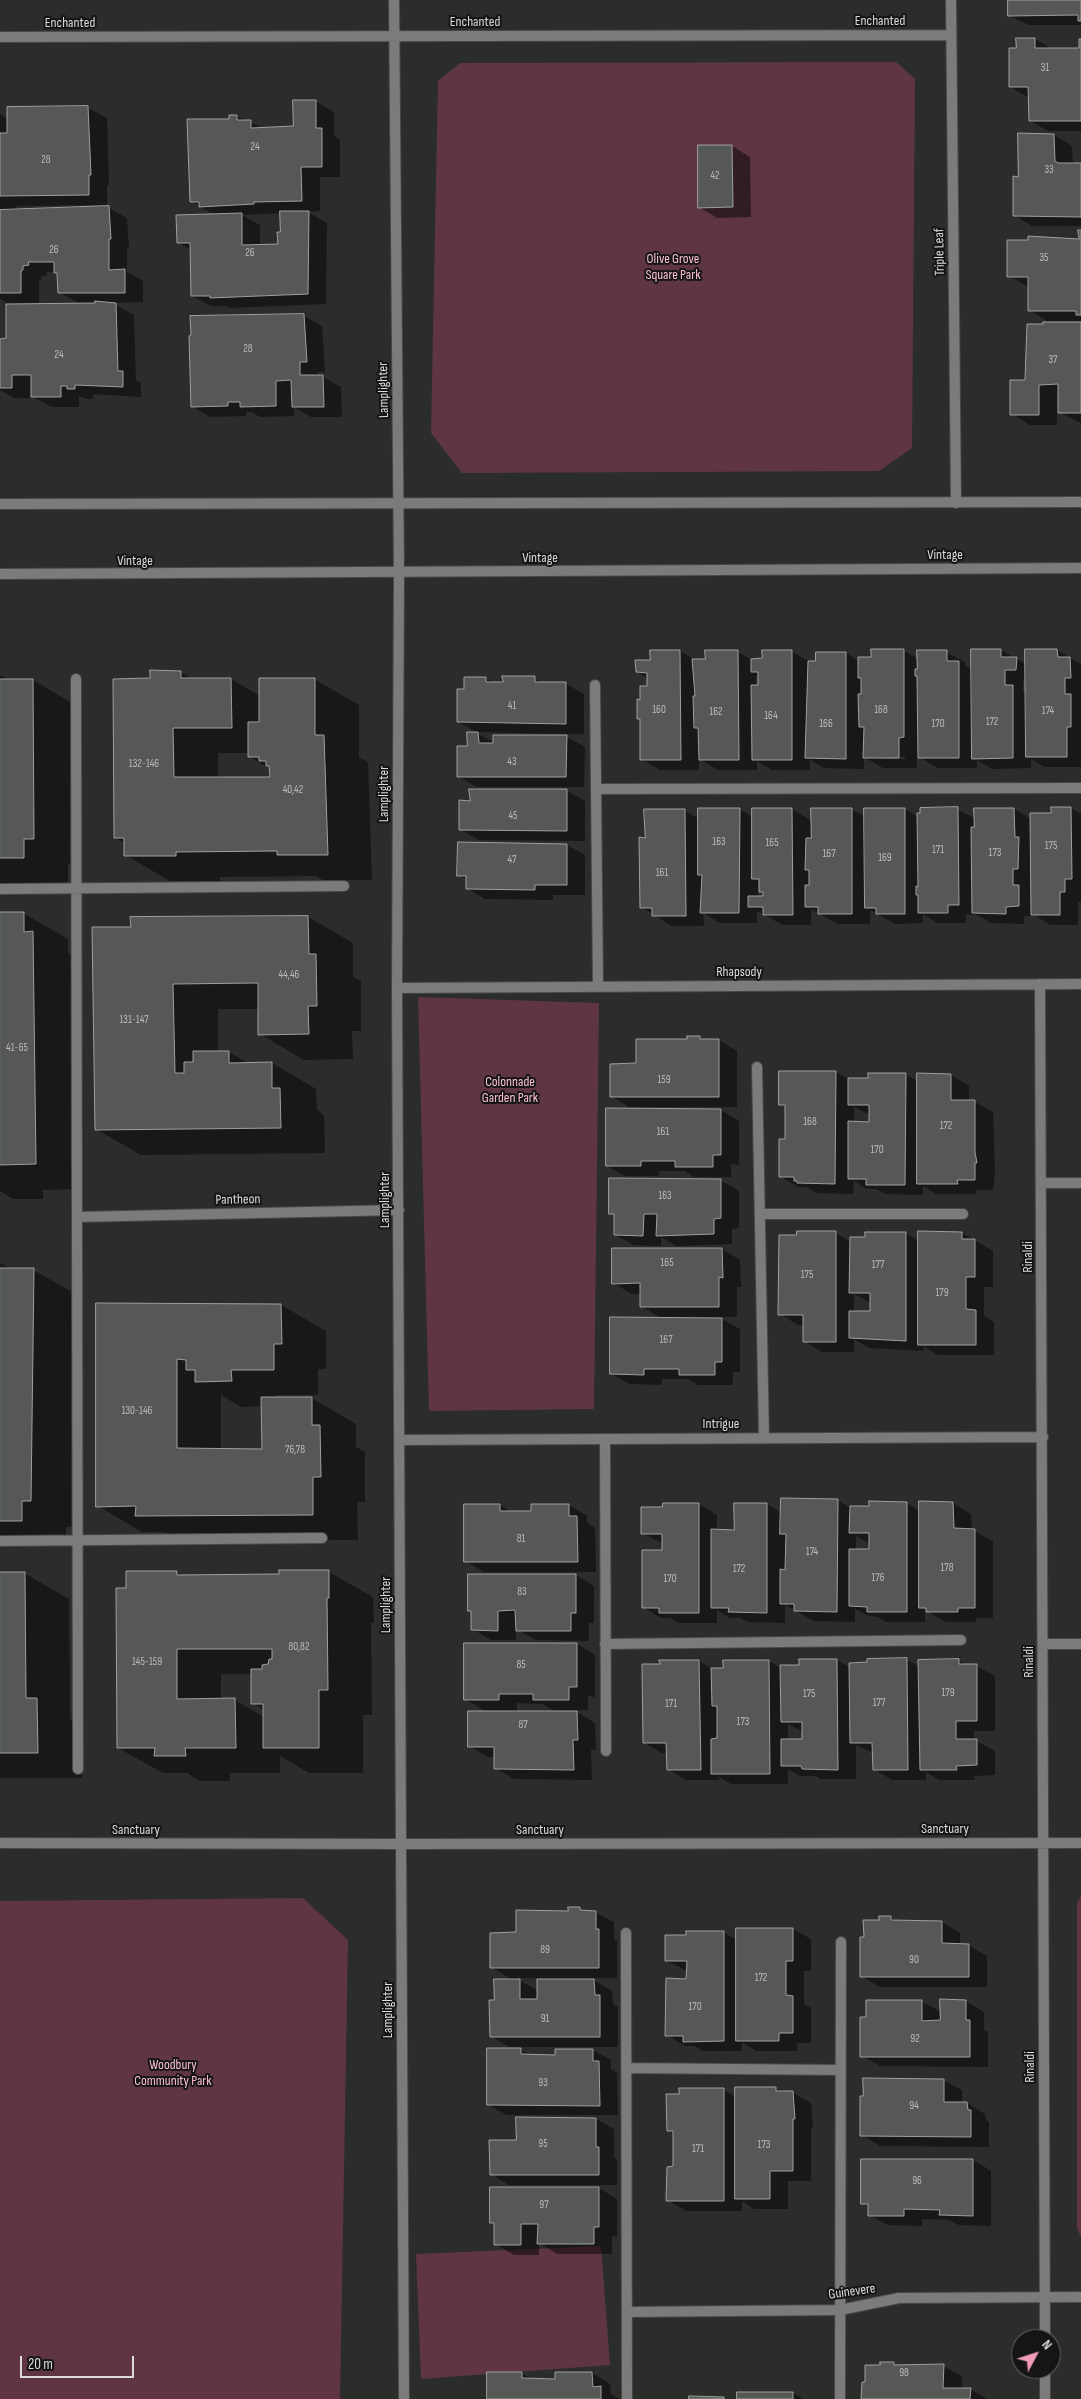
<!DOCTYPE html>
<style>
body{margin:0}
#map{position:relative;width:1081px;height:2399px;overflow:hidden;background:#2b2d2b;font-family:"Sofia Sans Condensed",sans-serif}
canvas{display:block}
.north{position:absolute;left:1011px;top:2329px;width:50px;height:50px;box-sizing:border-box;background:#141514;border:1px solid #646563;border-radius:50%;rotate:50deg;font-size:14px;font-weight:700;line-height:20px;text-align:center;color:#dbdcda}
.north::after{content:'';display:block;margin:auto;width:18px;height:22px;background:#f09ab7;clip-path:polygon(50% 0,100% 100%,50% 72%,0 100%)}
.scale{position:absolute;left:20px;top:2356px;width:114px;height:22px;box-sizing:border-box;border:2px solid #dbdcda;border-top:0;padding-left:6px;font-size:15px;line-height:18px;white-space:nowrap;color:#dbdcda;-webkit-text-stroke:4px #141514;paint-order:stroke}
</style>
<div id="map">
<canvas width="1081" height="2399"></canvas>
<div class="north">N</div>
<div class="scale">20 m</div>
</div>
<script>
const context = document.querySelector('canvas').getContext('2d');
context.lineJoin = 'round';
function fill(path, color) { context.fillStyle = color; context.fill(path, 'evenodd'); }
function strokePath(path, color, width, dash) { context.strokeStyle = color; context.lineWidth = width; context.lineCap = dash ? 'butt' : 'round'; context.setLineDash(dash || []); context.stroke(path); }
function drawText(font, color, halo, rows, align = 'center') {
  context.font = font + ' "Sofia Sans Condensed",sans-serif'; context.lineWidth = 4; context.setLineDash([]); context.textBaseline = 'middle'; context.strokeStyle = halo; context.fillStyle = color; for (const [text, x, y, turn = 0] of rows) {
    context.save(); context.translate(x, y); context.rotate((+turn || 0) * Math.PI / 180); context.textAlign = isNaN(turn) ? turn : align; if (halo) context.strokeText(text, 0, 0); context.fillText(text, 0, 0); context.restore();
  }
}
fill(new Path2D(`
 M896,62l19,17 -3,369 -33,23 -417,2 -31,-40 7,-352 22,-18z
 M418,997l181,6 -5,406 -165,2z
 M1081,1896v341l-4,-9v-325z
 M303,1898l45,42 -8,459h-340v-498z
 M601,2246l9,119 -189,14 -5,-125z`), '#5f3544');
fill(new Path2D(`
 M1009,0h72v25h-53l-19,-10z
 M1035,39l17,10h28l1,-9v91h-33l-18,-10v-23l-20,-11 7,-38z
 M315,101l19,11v24l6,4v37h-20v34l-12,1 19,11 -1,81 -96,4 -4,-2h-15l-19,-10 -1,-46 -13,-8 37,-27 -23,-13 39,-82 5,-4 27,12 31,-1zM281,213l1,21 -3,11h-19v-20l-18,-10z
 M88,108l19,10 2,67h-2v22l20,11 2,31h-2v23l16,9v21l-31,1 22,12 2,65 5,3v14l-48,-3v5h-6l-8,-3v11h-28l-21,-12v3h-16l-14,-8v-50h7v-37l-7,-4v-185l8,5v-10zM102,205v3l-86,2v-4zM46,272h9l4,2v18l21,12 -41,1v-24l2,-1v-4l6,-1z
 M1054,135l18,11 1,18h8v62h-49l-18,-11 5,-37z
 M732,146l18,11 1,60 -34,1 -18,-11z
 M1081,231v90h-34l-18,-11v-23l-21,-11 72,-36z
 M304,316l18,10 3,46h-7v5h5l18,10 1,30h-31l-17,-10v9l-34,1 -8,-5h-6v4l-36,1 -18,-11v-70z
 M1081,324v99l-24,-12v14h-27l-18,-11 14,-33zM1057,395h2v9h-2z
 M903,650l15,9 28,-7 19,10v3l7,5 29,-20 25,14 31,-14 24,14v103h-36l-14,-8v9l-39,1 -15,-9v8h-39l-21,-12v12h-34l-19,-11v12l-40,-1 -14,-8v10h-38l-15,-9v9h-39l-19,-11v11h-39l-18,-10 -1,-39 -3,-2 3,-18 7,-14v-9l-11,-6 15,-11 28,-10 15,9h11l32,-8 14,8h11l28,-9 19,11h6l30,-9 13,8zM756,674l3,2 1,11h-4zM1023,680h3v14l-3,-2zM882,757h23v2h-23z
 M180,672l13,7h38l29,17 54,-17 45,26v52l9,5 4,118h-49l-7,-4 -96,1v4h-50l-45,-26v-12l-10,-5 36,-158zM218,753h32v4l20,12 1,9h-53z
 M0,675l10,5h23l44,26 1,158h-10v19h-68z
 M485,678l9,5h10l30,-5 10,6h22l18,10v40h-22l23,13 -1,40h-107l-19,-11 11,-29 9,-13 17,9 67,-7v-2l-85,-2 -19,-10 8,-32z
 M567,791l18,10v40l-106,-1 -18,-10 10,-28z
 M1071,808l10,6v88h-3v23h-28l-14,-9h-12v8l-33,-1 -14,-8 -11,-1v9h-29l-14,-9v9l-28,1 -25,-14v14h-32l-27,-15v16h-28l-26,-14v12h-37l-17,-10 1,13h-32l-31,-19 5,-68 38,-29 15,9 40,-10 14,8 39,-8 20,12v-12l40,1 14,7 38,-8 14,8 39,-8 19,10v-10h38l17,10zM758,880l3,2v10l3,5h-6z
 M567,845l18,10v40h-32v5l-68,-1 -18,-11v-8l-8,-5z
 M0,913h23l45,26v14l9,5 3,231 -37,1v9h-30l-13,-8z
 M308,917l45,26v34l8,4v50h-9l1,28 -49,1 -44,-26v-25h-42v43h11l19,11h24l44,26 1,21 7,5 1,38 -184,2 -45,-26 36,-201z
 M700,1037l5,3h14l18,11v56h-108l-18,-11 27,-32z
 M836,1072l14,8 56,-6 12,8v-7h33l18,11v15l6,1 18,10 2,61 -2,17h-18l1,4h-40l-13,-8v9l-38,-1 -9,-5h-9l-13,-8 -1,13 -36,-1 -11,-6h-8l-18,-11 6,-36v-33l-6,-3zM854,1107l16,8v8h-16z
 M721,1110l18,11v44l-8,-1v13h-37l-9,-6h-26v5h-34l-18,-10z
 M720,1180l19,11v37l-7,1v15l-56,2 -15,-9v9l-27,-1 -19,-10 1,-19 -5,-3z
 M836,1233l15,9 15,-4v-5h40l13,8 43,-8 31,18v36h-9v29l10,6v33h-56l-14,-8v4l-55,-3 -15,-9v13h-32l-18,-11v-16h-6l-18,-11zM854,1294l17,9v9h-17z
 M722,1249l18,11 1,27h-4v30h-19l22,12v43h-7v13h-35l-10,-6h-26v6l-32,-1 -19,-10 52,-55 -22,-13v-12h-9l-19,-11z
 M0,1263l11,6 22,1 45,25 -3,231 -9,1v19h-48l-18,-7z
 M97,1305h184l45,26v38h-8v26h-42v3h36l44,26v23l9,5v50h-8l1,38 -177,1 -16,-9h-23l-44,-26zM221,1395l20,12 22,-1v44h-42z
 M838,1500l12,8 57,-5 14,9v-9h32l18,11 1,16 21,11v77h-17v4h-30l-21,-12v12h-39l-8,-5 -9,-1 -14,-7v13l-41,-1 -29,-16v18l-37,-1 -8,-4h-10l-13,-8v13h-39l-8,-5h-9l-18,-11 21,-55v-8l-22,-11 21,-25 36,-4 18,11v16h19l31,-27 15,9zM856,1536l13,7 2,8 -15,-1z
 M500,1505l11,7h21l37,-7 18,11v7l8,5 1,44h-112l-19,-11z
 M177,1572l7,4h96l49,-4 44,25 1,26h-3l1,92h-9v58h-54l-29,-17v17h-50v8h-30l-13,-8h-24l-45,-25 9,-158zM221,1674h31l1,29 11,7v7l-29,-17h-14z
 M0,1573h24l45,26 1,120 11,6 1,53h-82z
 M576,1575l18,11v37h-5v18l-53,-1 -20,-11v11h-25l-18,-11v-17z
 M577,1644l18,11v42l-7,-1v14h-14l21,13 1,27h-5l1,30 -78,-1 -19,-11v-11h-7l-19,-11 18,-34 -22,-13zM517,1703l25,1 14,8h-39z
 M837,1660l14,8 17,-5v-3h39l13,7 39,-7 9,6h8l19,10v55h-21v9l21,11v24l-21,1 1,4h-36l-13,-8v8h-34l-18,-11v-16l-18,-8v34h-35l-5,-3h-16l-12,-7v15h-57l-12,-7v3h-33l-18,-11v-16h-6l-18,-10 17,-78 38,-4 13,8h12l45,-8 13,8zM788,1724l15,8v9h-15z
 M580,1908l6,4h9l19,10v17l3,2v37h-27l22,13 1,13 5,3v40h-109l-18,-11 4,-35 18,-21 -22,-13 26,-33zM516,1978h22v13z
 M880,1917l11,1 7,3 44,1 18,11v12h8l19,11v31h-107l-19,-11 4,-38 15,-17z
 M793,1929l18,10v32h-7v33l7,4v35h-14v8h-41l-14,-9v9h-39l-9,-5h-9l-18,-11 21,-55v-9l-22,-10 21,-25 36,-4 14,8z
 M921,2001l20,11 25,-11 18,11v18l4,2v35l-108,-1 -18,-10 5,-38z
 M488,2050h33l10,5 25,1 37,-6 18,10v9l6,4 1,42h-111l-19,-10z
 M943,2080l19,10v13h5l18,11 1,6 3,2v25l-109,-1 -18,-11z
 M776,2089l7,4h10l18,10 2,26 -2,-1v53h-23v28h-34l-12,-8v10h-56l-18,-11 6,-33v-33l-6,-4 56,-40 12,7z
 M596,2119l18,10v28l3,2v26h-108l-18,-11 27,-32z
 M973,2160l18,11v55l-32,-1 -10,-5 -27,-1v7l-34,-1 -19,-10v-8l-6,-4z
 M599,2188l18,11v38l-5,-1v18h-55l-18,-11v12h-25l-19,-11v-19l-4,-3z
 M893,2363l5,3h45l19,10v13h8l17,10h-124l3,-15 15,-18z
 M522,2373l10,7h24v-7h36l18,11 1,10 8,5h-131z
 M738,2393h55l10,6h-65z`), '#0007');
const building = new Path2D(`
 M1008,0h73v21h-3v-6l-70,1z
 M1016,38h19v10h44v-9h2v82h-52l-1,-34h-19v-39h7z
 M293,100h23v28h6v39h-21l1,34 -48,1v2l-55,3v-5h-9l-3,-83h42v-4h8v5h14v8l42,-2z
 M88,106l3,69h-2v20l-89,1v-63h7v-26z
 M1018,133l36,1 1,27 3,2h23v54l-68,-1v-40l5,1z
 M698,145h34l1,62 -35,1z
 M109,206l2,33h-2v31l16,-1v24h-67l-1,-20h-3v-11h-26l1,3 -6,1v4l-2,1v22h-21v-83z
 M280,211h29l-1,83 -98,4v-2h-19l-1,-53h-13l-1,-28 66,-2v32l36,-1 -1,-12h3z
 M1078,230h3v85h-5v-4h-48v-34h-21v-37h21v-4l51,3z
 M95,301l21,2 2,68h5v16l-48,-2v4h-8v-3h-6v11h-30v-22h-19v13h-12v-49l6,-1v-34l89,-1z
 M304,314l3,48h-7v13h23l1,32h-32l-1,-27 -15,1v25l-36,1v-5h-12v4l-37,1 -2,-71 2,-1 -1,-19z
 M1043,322h38v91h-23v-29l-19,1v30h-29v-35h15l2,-56h16z
 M871,649h33v88l-5,1v20h-36l1,-31h-5l-1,-33h3v-16h-3v-21h13z
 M971,649h30v8h16l-1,13h-11v15h8v73l-41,1z
 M1025,649h32l1,8h12l1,21h-6v16h6v33h-4v30h-41z
 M650,650h30l1,110h-41v-41h-3v-20l3,1v-14h7v-13l-11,-1 -1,-12h15z
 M705,650h33l1,110h-40l-1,-32h-4l-1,-32h2l-3,-37h13z
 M762,650h30v110h-40l-1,-75h7v-13h-7v-13l11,-1z
 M917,650h30v11h12v97h-41l-1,-82h-2v-7h2z
 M816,652h30v107l-41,-1 3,-97h7z
 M150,670l31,1v7h50l1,50h-59l1,49h96l-1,-11h-3v-5h-7v-4h-11v-35h11v-44h56v57h9l4,120h-51v-4l-101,1v4h-52v-18h-10l-1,-159 37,-1z
 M502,676h33v6h31v42l-109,-2v-33h7v-12h22v5h17z
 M0,679h33l1,160h-10v19h-24z
 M467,732h11l1,11h14v-8h74l-1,42h-109v-31h10z
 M469,789h98v42l-108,-1v-30l11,1z
 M958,807l1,98h-11v8h-30v-18h-2v-9l2,1 -1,-74h3v-5z
 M1051,807h20l1,72h-7v13h-5v23h-29l-1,-102h21z
 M698,808h42l-1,105h-39l2,-38h-4z
 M752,808h40l1,107h-30v-8h-15v-11h15v-4h-4v-13h-7z
 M811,808h41v106h-34v-7h-13v-22h4v-15h-4l1,-32h5z
 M864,808h41v106h-29v-6h-11z
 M974,808h40l1,29h4l-1,32h-5v16h6v21l-13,1v7l-34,-1 -1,-86h3z
 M644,809h41l1,107h-34v-8h-12l-1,-71 6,1z
 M458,842l109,2v41h-32v5l-69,-1v-13h-9z
 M0,912h24v20l9,-1 3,233 -36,1z
 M308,916l1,38h7l1,52h-9l1,28 -51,1v-52l-85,1 2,89h9v-11h9v-11h36v12l43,-1v26h8l1,40 -186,2 -3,-203h39l-1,-10z
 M687,1036h13v3h19v58h-109v-33l26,-1v-24h51z
 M779,1071h57l-1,113 -38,-1v-2h-3v-4h-15v-38h6v-34h-6z
 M868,1073h38l-1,112h-39v-6h-18v-58l21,1v-17h-21v-27h20z
 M917,1073l34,1v26h24v52l2,11h-2v17h-18l1,4h-41z
 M606,1108l115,1v46h-8v12h-38v-6h-34v5h-35z
 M609,1178l112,1v39l-7,1v15l-58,2 1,-22h-13l-1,22 -29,-1v-21h-5z
 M797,1231h39v111h-33v-27h-25l1,-80h17z
 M918,1231l44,1v7h13v38h-9v32l10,1v35h-58z
 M865,1232h41v109l-57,-3v-27h21v-18h-21l1,-56h15z
 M612,1248h110l1,30 -4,-1v30h-79v-24l-28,1z
 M0,1268h34l-3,233h-9v20h-22z
 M96,1303l185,1 1,40h-8v26h-43l1,11 -37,1v-12h-9v-10l-9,-1v89l85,1 -1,-52h51v28h8l1,52h-8v38l-178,1 1,-10 -40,1z
 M610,1317l112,1v44h-7v13h-36v-6h-35v6l-34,-1z
 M781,1498l57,1 -1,113 -43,-1v-7h-14v-35l5,1 1,-36h-6z
 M869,1501l38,1v110h-40v-5l-18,-1v-57h20v-16h-20l1,-27h19z
 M919,1501l34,1 1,26 21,1v79h-17v4h-32v-4h-7z
 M663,1503h36v110h-40v-5h-17v-58h20v-16h-21v-27h21z
 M734,1503h33v110l-39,-1 1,-4h-18v-79l23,1z
 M464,1504h36v7h31v-7h38v12h8l1,46h-114z
 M279,1570h50v28h-2l1,92h-9v58h-56v-44h-12v-35h11v-4l6,-1 1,-5h3v-10h-95v50l58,-1 1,50h-51l1,8h-32l1,-8h-38l-1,-160h10v-17h51v4l102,-1z
 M0,1572h25l1,126h11l1,55h-38z
 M468,1574h108v39h-5v18h-55l-1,-21 -17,1v20l-27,-1v-19h-3z
 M464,1643h113v44h-8v13h-36v-6h-34v6h-35z
 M907,1658l1,112h-35l-1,-27h-22l-1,-80 18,-1v-3z
 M799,1659h38l1,111 -36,-1 -1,-3h-20v-27h21v-17h-21l-1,-57h19z
 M959,1659v5h18v57h-21v18h21v26l-21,1 1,4h-37l-2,-110z
 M659,1660h40l2,110h-34l-1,-27h-23l-1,-79h18z
 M723,1660h46l1,114h-59v-35l6,-1v-32h-5l-1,-38h12z
 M468,1711h109l1,29h-5l1,30 -80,-1v-22h-26z
 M568,1907h12v3l16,1v18h3v39h-109v-35l26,-1v-22l52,1z
 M879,1916h12v4l51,1v22l27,1v33h-109v-40h4l-1,-17h16z
 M736,1928h57v33h-7v34l7,1v37h-14v8h-43z
 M686,1931h38v110l-41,1v-6h-18l1,-58 20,1 1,-18h-22v-26h21z
 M494,1979h26v20h17v-20h57l1,16h5v42h-110l-1,-37h5z
 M940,1999l26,1v20h4v37h-110v-40h6v-17h56v21l18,-1z
 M487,2048h34v6l34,1v-6h38v12h6l1,45 -113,-1z
 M863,2078l81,1v23h23l1,8h3v27l-111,-1v-40h3z
 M735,2087h41v4h17l2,28h-2v52h-23v28h-35z
 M679,2088h45v113h-58l1,-34 6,-1v-35h-6l-1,-37h13z
 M516,2117l80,1v29h3v28h-109l-1,-35h27z
 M861,2159h112v57l-34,-1 1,-5 -36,-1v7h-36v-12h-7z
 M490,2187h109v40h-5v17h-57l1,-20h-17v21h-27v-22h-4z
 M880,2362h14v3l50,-1 -1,24h28l-1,11h-109l1,-17h3v-17h15z
 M487,2372h35v6l33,1v-7h37l1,15 8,-1v13h-114z
 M737,2392h56v7h-56z
 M689,2396l35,1v2h-35z`);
fill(building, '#555855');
strokePath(building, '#9ea09d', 1);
const service = new Path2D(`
 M76,679l2,1090
 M595,685l3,301
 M596,789l485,-1
 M0,889l344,-3
 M757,1067l7,371
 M1041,1183h40
 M760,1214h203
 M605,1439l1,312
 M0,1541l322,-3
 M605,1644l356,-4
 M1043,1644h38
 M626,1933l1,466
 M626,2068l214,2
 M840,2399l1,-457`);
const minor = new Path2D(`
 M394,0l5,573 -2,415 4,856 680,-1
 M951,0l5,503
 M0,37l951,-2
 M1040,984l5,1355
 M397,988l684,-4
 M77,1217l322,-7
 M399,1440l644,-3
 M627,2312l213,-2 59,-12 182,-1
 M1045,2369v30`);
const tertiary = new Path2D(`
 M0,504l1081,-2
 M0,574l1081,-6
 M0,1843l401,1 3,555`);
strokePath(service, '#474947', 12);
strokePath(minor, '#474947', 12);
strokePath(tertiary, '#474947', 12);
strokePath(service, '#7c7a7b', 10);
strokePath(minor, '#7c7a7b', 10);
strokePath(tertiary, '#7c7a7b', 10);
drawText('11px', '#babbb9', null, [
 ["31",1045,68],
 ["24",255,147],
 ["28",46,160],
 ["33",1049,170],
 ["42",715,176],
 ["26",54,250],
 ["26",250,253],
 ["35",1044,258],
 ["28",248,349],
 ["24",59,355],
 ["37",1053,360],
 ["41",512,706],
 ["160",659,710],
 ["168",881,710],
 ["174",1048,711],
 ["162",716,712],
 ["164",771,716],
 ["172",992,722],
 ["166",826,724],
 ["170",938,724],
 ["43",512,762],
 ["132-146",144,764],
 ["40,42",293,790],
 ["45",513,816],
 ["163",719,842],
 ["165",772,843],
 ["175",1051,846],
 ["171",938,850],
 ["173",995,853],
 ["167",829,854],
 ["169",885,858],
 ["47",512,860],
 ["161",662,873],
 ["44,46",289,975],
 ["131-147",134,1020],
 ["41-65",17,1048],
 ["159",664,1080],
 ["168",810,1122],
 ["172",946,1126],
 ["161",663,1132],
 ["170",877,1150],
 ["163",665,1196],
 ["165",667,1263],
 ["177",878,1265],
 ["175",807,1275],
 ["179",942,1293],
 ["167",666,1340],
 ["130-146",137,1411],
 ["76,78",295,1450],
 ["81",521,1539],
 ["174",812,1552],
 ["178",947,1568],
 ["172",739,1569],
 ["176",878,1578],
 ["170",670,1579],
 ["83",522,1592],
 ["80,82",299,1647],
 ["145-159",147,1662],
 ["85",521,1665],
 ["179",948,1693],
 ["175",809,1694],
 ["177",879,1703],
 ["171",671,1704],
 ["173",743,1722],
 ["87",523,1725],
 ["89",545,1950],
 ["90",914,1960],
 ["172",761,1978],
 ["170",695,2007],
 ["91",545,2019],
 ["92",915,2039],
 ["93",543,2083],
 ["94",914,2106],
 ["95",543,2144],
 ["173",764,2145],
 ["171",698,2149],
 ["96",917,2181],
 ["97",544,2205],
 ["98",904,2373]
]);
drawText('14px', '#dbdcda', '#141514', [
 ["Enchanted",880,21],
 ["Enchanted",475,22],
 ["Enchanted",70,23],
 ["Triple Leaf",940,252,-91],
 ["Lamplighter",384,390,-91],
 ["Vintage",945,555],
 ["Vintage",540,558],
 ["Vintage",135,561],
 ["Lamplighter",384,794,-90],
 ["Rhapsody",739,972],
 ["Pantheon",238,1200,-1],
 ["Lamplighter",385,1200,-90],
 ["Rinaldi",1028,1257,-90],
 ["Intrigue",721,1424],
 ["Lamplighter",386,1605,-90],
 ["Rinaldi",1029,1662,-90],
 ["Sanctuary",945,1829],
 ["Sanctuary",136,1830],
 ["Sanctuary",540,1830],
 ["Lamplighter",388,2010,-90],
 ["Rinaldi",1030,2067,-90],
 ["Guinevere",852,2292,-8]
]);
drawText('14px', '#ffbfd3', '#141514', [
 ["Olive Grove",673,259],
 ["Square Park",673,275],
 ["Colonnade",510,1082],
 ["Garden Park",510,1098],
 ["Woodbury",173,2065],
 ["Community Park",173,2081]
]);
</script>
